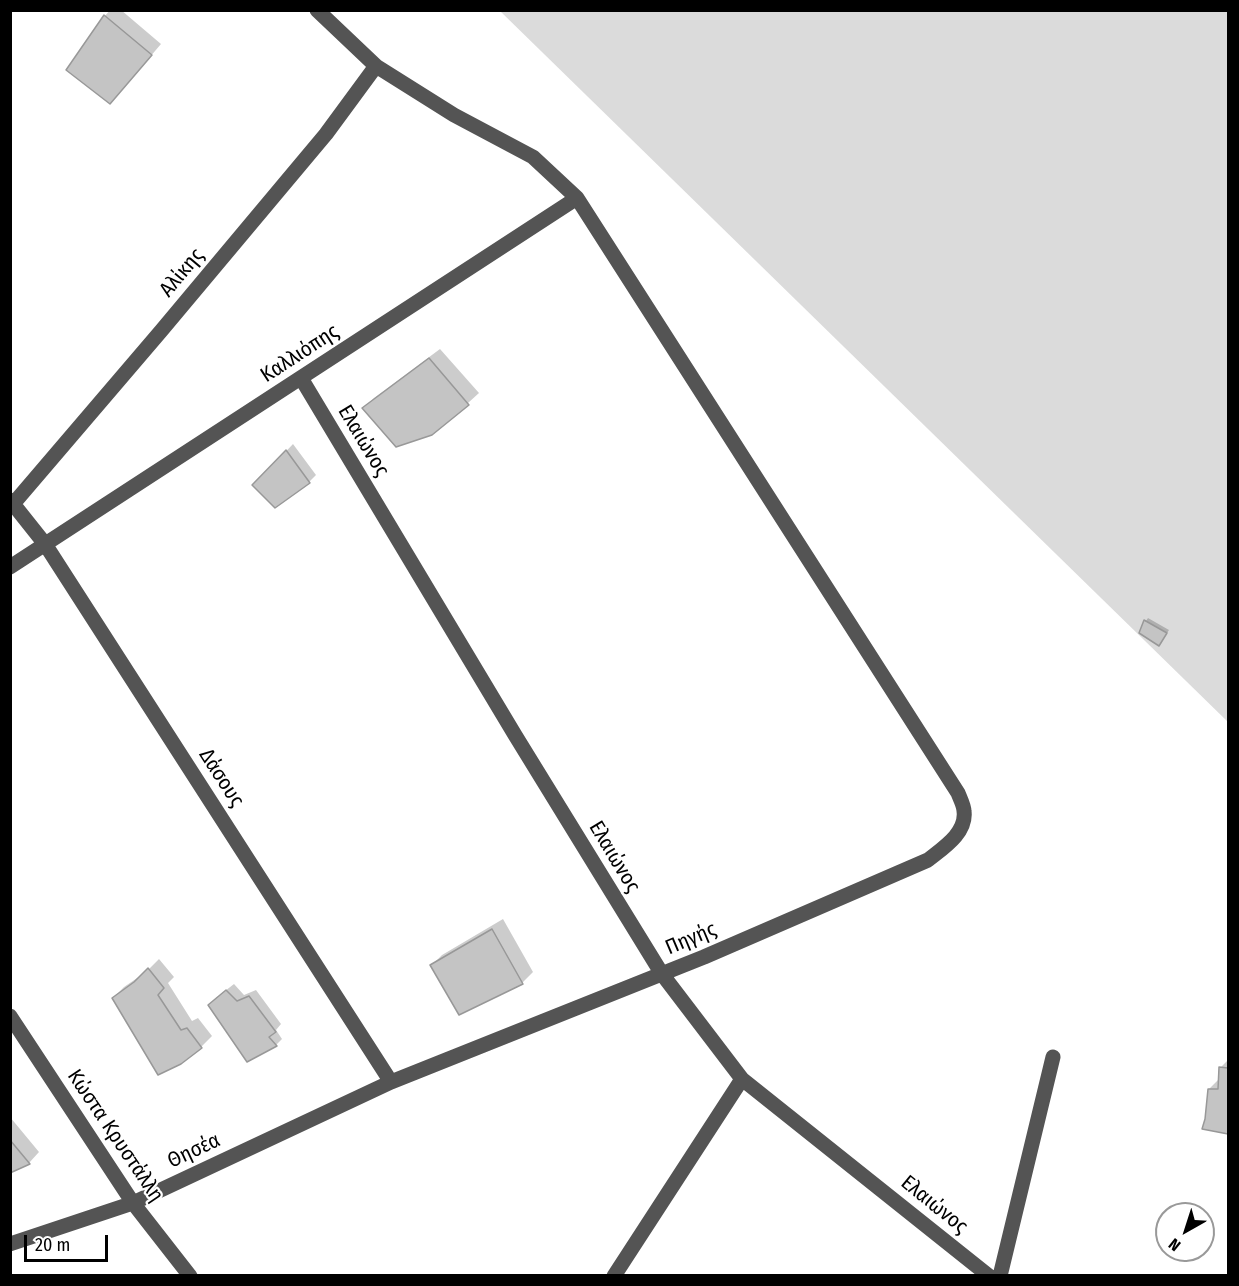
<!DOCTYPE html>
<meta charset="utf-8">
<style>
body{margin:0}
#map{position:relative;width:1239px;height:1286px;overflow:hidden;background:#fff;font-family:"Fira Sans Condensed",sans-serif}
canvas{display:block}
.frame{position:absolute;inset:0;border:12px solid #000;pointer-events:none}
.north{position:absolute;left:1155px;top:1202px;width:60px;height:60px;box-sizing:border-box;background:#fff;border:2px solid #999;border-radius:50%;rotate:219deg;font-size:16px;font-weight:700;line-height:24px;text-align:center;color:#000}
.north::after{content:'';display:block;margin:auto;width:21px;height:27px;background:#000;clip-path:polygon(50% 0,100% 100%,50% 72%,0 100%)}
.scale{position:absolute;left:24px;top:1235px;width:84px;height:27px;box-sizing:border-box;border:3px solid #000;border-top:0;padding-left:8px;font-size:18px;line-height:21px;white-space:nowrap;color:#000;-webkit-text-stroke:4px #fff;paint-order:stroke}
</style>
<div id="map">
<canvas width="1239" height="1286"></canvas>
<div class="frame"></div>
<div class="north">N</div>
<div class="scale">20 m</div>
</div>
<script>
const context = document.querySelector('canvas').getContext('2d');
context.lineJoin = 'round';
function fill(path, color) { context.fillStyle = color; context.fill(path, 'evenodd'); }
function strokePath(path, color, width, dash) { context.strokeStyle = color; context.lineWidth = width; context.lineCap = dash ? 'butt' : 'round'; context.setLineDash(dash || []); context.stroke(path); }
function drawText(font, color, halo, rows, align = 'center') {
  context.font = font + ' "Fira Sans Condensed",sans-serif'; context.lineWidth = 4.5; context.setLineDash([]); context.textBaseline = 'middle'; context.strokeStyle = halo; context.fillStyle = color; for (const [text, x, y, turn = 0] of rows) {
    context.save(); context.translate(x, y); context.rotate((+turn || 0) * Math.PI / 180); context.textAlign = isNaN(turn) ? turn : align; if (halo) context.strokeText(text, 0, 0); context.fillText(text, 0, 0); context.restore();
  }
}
fill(new Path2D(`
 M500,11h728v711z`), '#dbdbdb');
fill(new Path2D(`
 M110,10h11l40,34 -41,48 -52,-22 37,-54z
 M440,349l39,44 -11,10 -37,30 -67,-25 10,-10z
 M293,444l23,31 -7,7 -55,3z
 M1148,618l21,12 -7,11 -21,-8 5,-12z
 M503,919l30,53 -11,11 -90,-18 10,-10z
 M159,959l15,18 -6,6 24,38 6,-3 14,18 -11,11 -21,16 -67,-65 11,-11 22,-15z
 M234,984l10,11 12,-5 25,34 -5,6 6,9 -6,6 -60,-47z
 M1228,1060v72l-24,-5 5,-38 11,-11 1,-11z
 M10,1117l29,35 -10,11 -19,8z`), '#0003');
const building = new Path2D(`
 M104,15l48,40 -42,49 -44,-34z
 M429,358l40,47 -37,30 -36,12 -34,-39z
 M286,450l24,33 -35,25 -23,-23z
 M1144,620l23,13 -8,13 -20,-13z
 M492,929l31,55 -64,31 -29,-50z
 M148,968l16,20 -6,7 23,35 6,-2 15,20 -21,16 -23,11 -46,-77 22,-16z
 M226,990l11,11 12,-5 27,36 -7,5 8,9 -30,16 -39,-57z
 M1219,1067l9,1v66l-26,-5 3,-10 3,-30h10z
 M10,1140l20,24 -20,9z`);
fill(building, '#c4c4c4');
strokePath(building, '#989898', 1.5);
strokePath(new Path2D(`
 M301,378l214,357 147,239 80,105 247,197
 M10,500l35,44 346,538
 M14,503l147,-172 165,-197 50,-68
 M10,567l567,-369
 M10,1016l123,187 57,73
 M10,1244l123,-41 258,-121 313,-125 224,-97c15,-12 39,-27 36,-49 0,-5 -4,-13 -6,-18l-381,-595 -44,-41 -79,-42 -78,-49 -59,-56
 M614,1276l128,-197
 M1000,1276l53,-219`), '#545454', 15);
drawText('21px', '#000', '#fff', [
 ["Αλίκης",182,273,-50],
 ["Καλλιόπης",300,354,-33],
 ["Ελαιώνος",363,441,59],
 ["Δάσους",221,778,57],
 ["Ελαιώνος",614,857,59],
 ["Πηγής",691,939,-23],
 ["Κώστα Κρυστάλλη",115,1136,56],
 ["Θησέα",194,1151,-25],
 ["Ελαιώνος",934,1205,39]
]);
</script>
